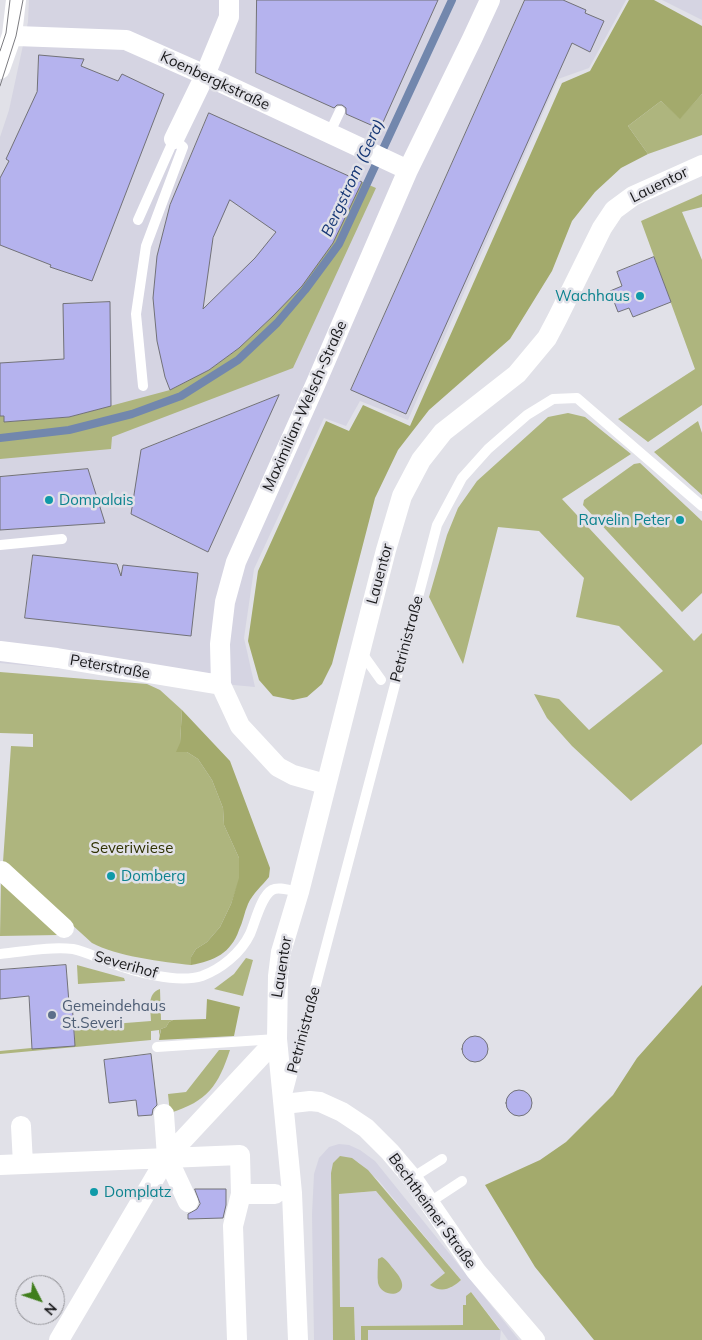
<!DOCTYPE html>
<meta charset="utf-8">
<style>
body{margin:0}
#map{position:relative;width:702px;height:1340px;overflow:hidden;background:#e1e1e8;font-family:Mulish,sans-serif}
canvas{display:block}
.north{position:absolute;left:15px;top:1275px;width:50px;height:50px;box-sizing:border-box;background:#e1e1e8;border:1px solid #919196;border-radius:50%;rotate:131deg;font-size:14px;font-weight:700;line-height:20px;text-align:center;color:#18181a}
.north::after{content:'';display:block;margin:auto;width:18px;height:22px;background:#407e1c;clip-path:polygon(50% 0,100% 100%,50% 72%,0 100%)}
</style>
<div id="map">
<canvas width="702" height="1340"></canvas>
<div class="north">N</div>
</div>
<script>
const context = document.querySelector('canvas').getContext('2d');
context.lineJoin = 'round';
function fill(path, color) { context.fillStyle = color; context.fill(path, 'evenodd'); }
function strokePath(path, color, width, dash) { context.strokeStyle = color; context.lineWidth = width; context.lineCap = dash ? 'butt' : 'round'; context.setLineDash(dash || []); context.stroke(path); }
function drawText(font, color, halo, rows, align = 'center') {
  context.font = font + ' Mulish,sans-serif'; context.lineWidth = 5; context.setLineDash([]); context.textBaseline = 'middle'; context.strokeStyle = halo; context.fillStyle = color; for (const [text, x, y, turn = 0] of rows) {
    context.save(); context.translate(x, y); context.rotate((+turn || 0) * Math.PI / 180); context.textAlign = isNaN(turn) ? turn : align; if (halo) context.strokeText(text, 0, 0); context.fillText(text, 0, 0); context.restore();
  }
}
fill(new Path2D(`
 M29,0h597l-37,68 -31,11 -150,341 -48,-19 -14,25 -22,-8 -70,151 -10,69 11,49 -255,-24v-526l9,-27 19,-88z
 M662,0h40v20z
 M339,1144l10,1 11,5 15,11 144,179h-11l-7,-10 -1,10h-132v-10l132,-1 -29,-37 -5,13 -3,1v19l-102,1v14h-6l-1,-33 -14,1 -1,-114 37,-3 70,83 -15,11 19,3 11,-8 -82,-99 -21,-19 -27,11 2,167h-19l-2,-126 2,-40 5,-16 10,-11z`), '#d5d4e2');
fill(new Path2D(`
 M702,94v41l-54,19 -20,-28 33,-25 19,17z
 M362,182l14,6 -83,180 -181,69 -1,12 -111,10v-43h4v6l65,-5 101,-27 39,-20 30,-22 34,-32 29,-31 31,-42z
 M702,194v13l-20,5 20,48v145l-54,37 -30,-23 77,-50 -54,-148z
 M568,413l17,4 46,37 -69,45 132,142 8,-8v111l-71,57 -59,-55 -25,-28 -13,-24 25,5 30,31 74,-59 -44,-45 -43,-9 8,-39 -45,-47 -41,-4 -35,137 -34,-67 18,-62 11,-27 19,-27 71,-64z
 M698,421l4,12v62l-48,-43z
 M640,463l62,58v72l-20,19 -99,-107 1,-5 50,-36z
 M0,672l147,12 13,6 22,20 -2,33 7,9 11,7 14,21 11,28 1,17 15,33 1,20 -9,26 -11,23 -13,15 -11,7 -5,8v8c-27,-3 -76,-9 -99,-22l-89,-81 8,-116 22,1v-13l-33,-1z
 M1,878l57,57 -58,1z
 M246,958l7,2 -10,36 -29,-7 20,-15z
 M77,965l47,13 1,3 -47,3z
 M160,989l1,31h12l-4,2 -3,5 -5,2 -2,7v-6l-8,1v9l-151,14v-3l73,-7 2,-4 -1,-13 77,-6c0,-12 -5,-27 9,-32z
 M219,1050h11c-12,36 -22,51 -60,63l-2,-19 18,-2z
 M340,1156l12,2 16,12 93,110c-9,8 -19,14 -31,5l15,-12 -69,-82 -37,3 1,113h14l1,33h-22l-2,-167 2,-10z
 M382,1257c5,3 9,9 13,14 22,25 -13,30 -17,12 -1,-7 0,-16 0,-24z
 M471,1292l29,38h-132v10h-7v-14l102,-1v-20h3v-9z`), '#aeb57e');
fill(new Path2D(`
 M629,0h25l48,26v68l-22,25 -19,-18 -33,25 20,28 -27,14 -26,24 -23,29 -20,50 -42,68 -81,71 -31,40 -23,48 -43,166 -10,20 -15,13 -14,3 -20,-4 -14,-16 -11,-39 10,-70 68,-150 23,10 14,-26 47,21 152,-343 28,-12z
 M182,710l48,51 40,107 -1,9c-7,9 -16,16 -21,27 -4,9 -5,18 -9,26 -8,23 -25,31 -48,35v-8l5,-8 11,-7 13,-15 11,-23 8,-26v-20l-15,-33 -1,-17 -11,-28 -14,-21 -11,-7h-11l4,-9z
 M702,985v355h-108l-59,-73 -50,-82 55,-25 26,-18 47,-47 24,-37z
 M207,999l33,8 -6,29 -75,4 2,-11 5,-2 3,-5 4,-2 33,-1z`), '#a3aa6c');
strokePath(new Path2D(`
 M0,438l69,-8 63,-16 49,-18 57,-36 39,-37 28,-33 34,-46 113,-244`), '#7287ad', 8);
const building = new Path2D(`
 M257,0h181l-58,129 -34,-15v-6l-4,-3h-5l-3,3 -78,-35z
 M525,0h38l23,10 -1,3 19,8 -14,31 -18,-9 -166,371 -55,-24z
 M39,55l45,4 -3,7 37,15 4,-7 42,20 -72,187 -42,-14 1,-2 -51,-20v-67l9,-17 -3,-2 31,-67z
 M209,113l153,69 -29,61 -31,43 -29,30 -34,32 -30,22 -39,20 -5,-13 -8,-36 -4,-43 4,-42 13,-51zM230,200l46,32 -21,26 -52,51 10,-71z
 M654,257l17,45 -38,15 -4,-9 -11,4 -8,-21 12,-5 -5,-14z
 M110,302l1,104 -42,11 -65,5v-6h-4v-53l64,-4 -1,-55z
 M279,395l-71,157 -77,-38 10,-64z
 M88,469l17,54 -105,7v-53z
 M33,555l84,9 4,12 2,-11 75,8 -7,63 -166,-18z
 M66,965l3,38 3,-1 3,44 -43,3 -3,-53 -29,3v-29z
 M462 1049a13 13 0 1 1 26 0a13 13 0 1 1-26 0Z
 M151,1054l6,51 -4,4 -1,6 -14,1 -2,-16 -27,3 -5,-43z
 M506 1103a13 13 0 1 1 26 0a13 13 0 1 1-26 0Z
 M195,1189h31v16l-3,13 -35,1v-5l9,-5 3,-5z`);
fill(building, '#b5b3ee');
strokePath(building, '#727278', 1);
strokePath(new Path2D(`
 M329,134l11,-23
 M138,220l36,-81 9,8 -37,99 -10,68 7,72
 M0,545l62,-6
 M361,652l20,28
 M0,954c23,-2 49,-8 73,-5 12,2 24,9 36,13 23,9 68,22 93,14 19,-7 39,-23 48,-42 5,-11 11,-38 22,-44 7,-4 19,1 27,2
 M157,1047l119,-8
 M288,1091l149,-566 25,-47 26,-29 39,-34 26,-16 24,-1 125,108
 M412,1178l30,-19
 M430,1202l32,-21`), '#fff', 10);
strokePath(new Path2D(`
 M12,35l4,1 110,4 79,35 203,95
 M0,69l12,-34 4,-35
 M174,139l31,-64 24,-58v-17
 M0,651l57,7 164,27
 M325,784l-32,-9 -15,-8 -38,-41 -19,-41 -1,-41 5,-42 11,-40 80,-179 92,-213 64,-131 18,-39
 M2,871l62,57
 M284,1104l26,-3 10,1 22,10 24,16 24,24 22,26 64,93 59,69
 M164,1114l3,43 21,45
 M21,1126l2,38
 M0,1165l240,-10 1,39h34
 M59,1340l108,-183 110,-118
 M237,1340l-4,-114 8,-32
 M298,1340l-6,-147 -15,-154 1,-63 3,-24 18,-60 87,-342 16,-54 19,-36 22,-28 74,-58 30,-36 10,-19 45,-91 12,-18 19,-14 69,-31`), '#fff', 20);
strokePath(new Path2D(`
 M0,51l6,-18 4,-33
 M0,86l16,-50 7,-36`), '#7c7c80', 1);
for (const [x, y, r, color] of [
 [640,296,5,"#0f9aa8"],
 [49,500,5,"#0f9aa8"],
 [680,520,5,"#0f9aa8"],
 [111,876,5,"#0f9aa8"],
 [52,1015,5,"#5c6f8a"],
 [94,1192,5,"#0f9aa8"]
]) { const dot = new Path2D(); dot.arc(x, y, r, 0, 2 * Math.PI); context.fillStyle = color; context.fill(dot); strokePath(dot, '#e1e1e8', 2); }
drawText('15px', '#18181a', '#e1e1e8', [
 ["Koenbergkstraße",215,81,25],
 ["Lauentor",659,185,-26],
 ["Maximilian-Welsch-Straße",305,406,-66],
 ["Lauentor",380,574,-75],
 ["Petrinistraße",407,639,-75],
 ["Peterstraße",110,667,10],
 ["Severihof",126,965,16],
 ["Lauentor",282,967,-81],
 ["Petrinistraße",304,1030,-75],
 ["Bechtheimer Straße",432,1211,54]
]);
drawText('15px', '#0d838f', '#e1e1e8', [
 ["Wachhaus",630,296,"right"],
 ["Dompalais",59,500],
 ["Ravelin Peter",670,520,"right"],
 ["Domberg",121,876],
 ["Domplatz",104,1192]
], 'left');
drawText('15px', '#2e3100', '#e1e1e8', [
 ["Severiwiese",132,848]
]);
drawText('15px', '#4e5e75', '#e1e1e8', [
 ["Gemeindehaus",62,1006],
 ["St.Severi",62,1023]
], 'left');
drawText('italic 16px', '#163775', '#e1e1e8', [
 ["Bergstrom (Gera)",353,178,-65]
]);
</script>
